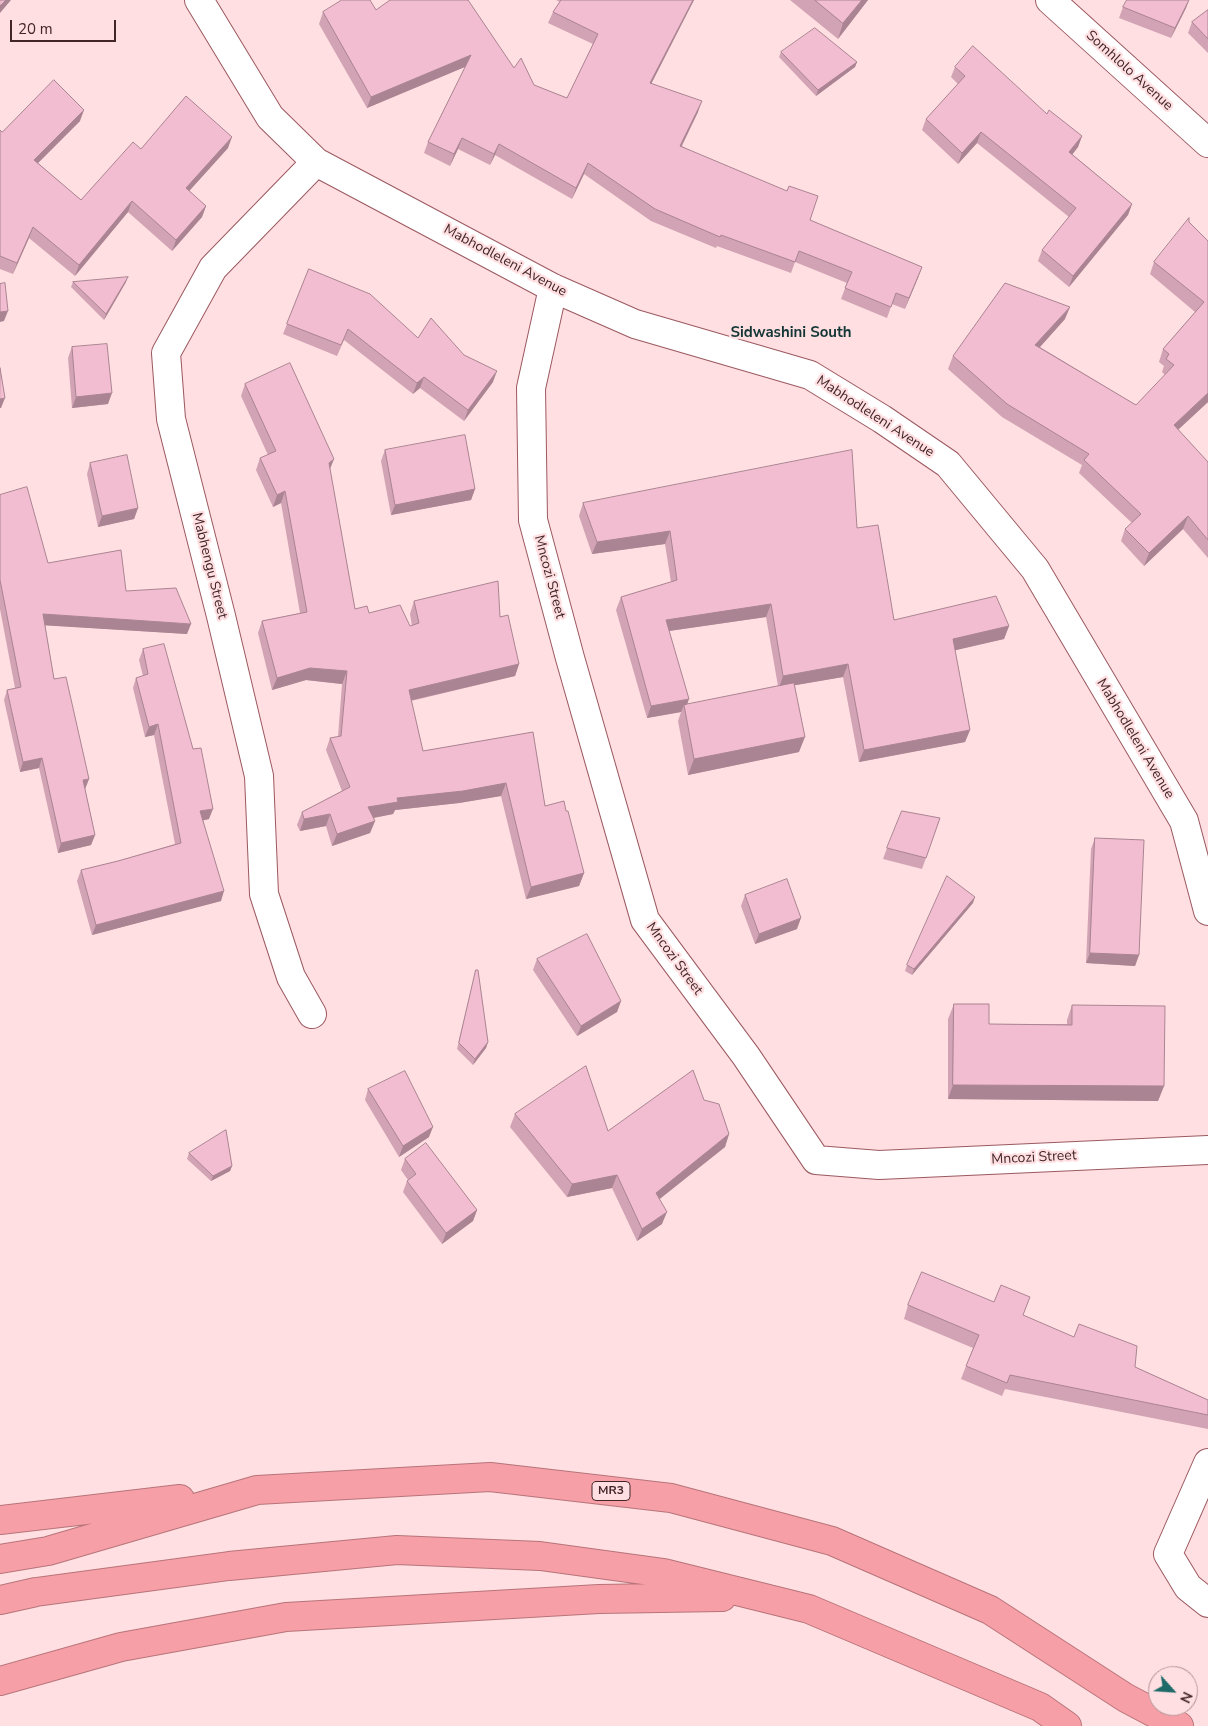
<!DOCTYPE html>
<style>
body{margin:0}
#map{position:relative;width:1208px;height:1726px;overflow:hidden;background:#ffdfe1;font-family:"Nunito Sans",sans-serif}
canvas{display:block}
.north{position:absolute;left:1148px;top:1666px;width:50px;height:50px;box-sizing:border-box;background:#ffdfe1;border:1px solid #b39597;border-radius:50%;rotate:116deg;font-size:14px;font-weight:700;line-height:20px;text-align:center;color:#412527}
.north::after{content:'';display:block;margin:auto;width:18px;height:22px;background:#1e6a69;clip-path:polygon(50% 0,100% 100%,50% 72%,0 100%)}
.scale{position:absolute;left:10px;top:20px;width:106px;height:22px;box-sizing:border-box;border:2px solid #412527;border-top:0;padding-left:6px;font-size:15px;line-height:18px;white-space:nowrap;color:#412527;-webkit-text-stroke:4px #ffdfe1;paint-order:stroke}
</style>
<div id="map">
<canvas width="1208" height="1726"></canvas>
<div class="north">N</div>
<div class="scale">20 m</div>
</div>
<script>
const context = document.querySelector('canvas').getContext('2d');
context.lineJoin = 'round';
function strokePath(path, color, width, dash) { context.strokeStyle = color; context.lineWidth = width; context.lineCap = dash ? 'butt' : 'round'; context.setLineDash(dash || []); context.stroke(path); }
function fill(path, color) { context.fillStyle = color; context.fill(path, 'evenodd'); }
function drawText(font, color, halo, rows, align = 'center') {
  context.font = font + ' "Nunito Sans",sans-serif'; context.lineWidth = 4.5; context.setLineDash([]); context.textBaseline = 'middle'; context.strokeStyle = halo; context.fillStyle = color; for (const [text, x, y, turn = 0] of rows) {
    context.save(); context.translate(x, y); context.rotate((+turn || 0) * Math.PI / 180); context.textAlign = isNaN(turn) ? turn : align; if (halo) context.strokeText(text, 0, 0); context.fillText(text, 0, 0); context.restore();
  }
}
const minor = new Path2D(`
 M199,0l71,117 46,45 237,126 82,36 175,51 72,44 66,45 87,105 149,252 24,90
 M1050,0l158,143
 M553,288l-22,100 2,132 37,138 75,262 101,136 70,104 63,5 329,-15
 M312,1014l-21,-37 -27,-83 -5,-118 -38,-160 -50,-197 -5,-66 47,-85 103,-106
 M1208,1463l-40,91 20,33 20,16`);
const highway = new Path2D(`
 M0,1520l180,-21
 M0,1559l48,-8 209,-61 233,-13 181,21 161,43 158,69 136,88 53,28
 M0,1600l36,-8 193,-26 168,-16 143,6 124,17 145,36 231,98 27,19
 M0,1681l121,-34 165,-30 313,-18 123,-2`);
strokePath(minor, '#9b5960', 30);
strokePath(highway, '#b7747a', 30);
strokePath(minor, '#fff', 28);
strokePath(highway, '#f79fa7', 28);
fill(new Path2D(`
 M556,0h138l-43,84 47,28 -16,34 128,74 112,47 -17,42 -13,-5 -5,14 -46,-19 6,-16 -52,-21 -4,11 -74,-27 -1,2 -65,-27 -67,-47 -12,25 -77,-44 -5,10 -32,-16 -8,17 -26,-13 4,-11 37,-75 -98,41 -48,-84 4,-12 53,-2 138,58 20,17 33,13 26,-54 -45,-21 5,-11 7,-10z
 M790,0h78l-30,39z
 M1189,0l-3,8 -15,30 -52,-20 4,-11z
 M1208,10v43l-20,-20 4,-11z
 M781,52l76,10 -2,5 -39,29 -37,-39z
 M955,67l92,47 35,22 -4,11 -6,7 60,50 -4,11 -59,72 -31,-26 4,-11 27,-33 -92,-74 -19,21 -36,-34 4,-11 32,-35 -7,-7z
 M80,121l-42,42 43,37 60,-51 87,-1 -39,43 17,15 -4,11 -30,34 -44,-39 -53,64 -46,-38 -16,36 -13,-5v-139l2,2z
 M1189,222l19,19v161l-30,28 30,32v96l-25,-29 -39,37 -23,-25 4,-12 7,-6 -53,-50 3,-8 -80,-48 -54,-48 5,-13 112,-37 -25,28 96,58 29,-30 -3,-3 2,-6 -5,-4 4,-13 32,-37 -45,-38 4,-12z
 M309,269l109,69 46,17 29,27 -29,39 -44,-33 -7,6 -69,-54 -7,16 -54,-22z
 M73,282h53l-22,38 -33,-33z
 M72,347l36,57 -36,4 -4,-50z
 M245,384l89,75 -4,10 25,140 55,17h2l-2,-12 4,-13 86,16 19,47 -4,12 -104,25 12,50 110,-19 12,74 21,5 18,62 -5,13 -53,13 -25,-103 -42,7 -64,7 -2,4 -20,4 2,3 -5,12 -38,13 -6,-20 -26,5 -3,-6 5,-13 40,-21 -16,-41 4,-12 8,-1 4,-53 -36,-4 -34,10 -14,-57 4,-12 38,-8 -19,-110 -8,4 -17,-37 4,-12 8,-3 -27,-59z
 M385,450l90,39 -4,11 -80,15 -10,-54z
 M90,463l48,45 -4,11 -36,8 -11,-53z
 M0,495l48,68 78,28 61,43 -142,-9 9,54 35,100 -4,10 10,46 -4,10 -33,8 -19,-85 -19,4 -16,-72 3,-10 8,-2 -15,-79z
 M583,503l274,25 37,92 115,6 -5,13 -49,11 15,80 -5,12 -106,20 -16,-85 -48,8 4,67 -111,23 -10,-54 3,-9 -34,6 -31,-108 5,-13 50,-15 -6,-38 -73,10 -13,-38zM766,617l12,69 -91,19 -18,-74z
 M143,649l66,170 -6,1 18,81 -129,34 -15,-54 4,-11 37,-9 57,-17 -21,-109 -9,2 -12,-49 3,-10 7,-2 -4,-16z
 M940,818l-18,51 -39,-10 4,-11z
 M1095,838l44,117 -4,11 -49,-3 5,-114z
 M745,895l52,34 -42,15 -14,-38z
 M973,903l-61,72 -7,-4 2,-6z
 M537,959l84,42 -4,11 -40,24 -44,-66z
 M476,970l12,72 -2,6 -13,17 -16,-16z
 M954,1004l35,20h78v-4l5,-15 92,81 -6,15 -210,-2v-80z
 M368,1089l61,48 -30,20 -34,-57z
 M704,1100l25,34 -4,13 -66,52 3,25 -25,17 -25,-53 -45,9 -57,-70 5,-13 93,17z
 M189,1153l43,13 -2,5 -19,10 -24,-22z
 M405,1159l72,51 -4,11 -31,23 -39,-52 4,-11 1,-1 -7,-10z
 M908,1305l115,10 112,52 73,33v29l-203,-40 -3,7 -41,-17 12,-31 -69,-29z`), '#d1a3b4');
fill(new Path2D(`
 M6,0h5l-11,13v-7z
 M693,0h1l-48,94 4,-11z
 M862,0h6l-30,39 5,-16z
 M1189,0l-3,8 -15,30 4,-10z
 M471,55l-4,11 -100,42 4,-11z
 M857,62l-2,5 -39,29 2,-6z
 M702,101l-4,11 -22,45 4,-11z
 M84,110l-4,11 -50,50 4,-11z
 M981,132l-4,11 -19,21 4,-11z
 M1082,136l-4,11 -12,16 3,-11z
 M232,137l-4,11 -46,51 4,-11z
 M462,138l-4,11 -8,17 4,-12z
 M499,144l-4,11 -5,10 4,-11z
 M588,163l-4,11 -12,25 4,-11z
 M132,201l-4,11 -53,64 4,-11z
 M1132,204l-4,11 -59,72 4,-11z
 M206,206l-4,11 -30,34 4,-11z
 M33,227l-4,11 -16,36 4,-11z
 M922,267l-4,11 -13,31 4,-11z
 M128,277l-2,5 -22,38 2,-6z
 M1070,307l-5,12 -34,38 4,-12z
 M8,311l-4,10 -4,1v-10z
 M497,371l-4,11 -29,39 4,-11z
 M424,377l-4,11 -7,6 4,-11z
 M112,393l-4,11 -36,4 4,-11z
 M1208,393v9l-39,36 5,-13z
 M5,398l-4,10h-1v-9z
 M334,459l-5,12v-8z
 M475,489l-4,11 -80,15 4,-10z
 M285,491l-4,12 -8,4 4,-12z
 M138,508l-4,11 -36,8 4,-11z
 M1188,516l-5,13 -39,37 5,-13z
 M670,531l-5,13 -73,10 5,-12z
 M771,604l-5,13 -104,15 4,-12z
 M43,614l148,10 -4,10 -148,-9z
 M1009,626l-5,13 -56,13 5,-13z
 M519,664l-4,12 -111,26 5,-12z
 M848,664l-5,13 -64,11 4,-12z
 M310,668l37,3 -5,13 -36,-4 -34,10 5,-12z
 M689,699l-4,12 -1,-6 -3,7 -34,6 4,-12z
 M158,724l-4,11 -9,2 4,-10z
 M970,730l-5,12 -106,20 5,-12z
 M805,737l-6,15 -111,23 6,-16z
 M42,758l-3,10 -19,4 3,-10z
 M89,779l-4,10 -6,1 4,-10z
 M506,783l-5,13 -42,7 -64,7 -2,4 -30,6 5,-13 29,-9z
 M213,809l-4,10 -13,3 4,-11z
 M330,814l-4,12 -26,5 4,-12z
 M375,821l-5,12 -38,13 5,-12z
 M95,835l-4,10 -33,8 3,-10z
 M584,873l-5,13 -53,13 5,-12z
 M224,891l-3,10 -129,34 4,-10z
 M975,897l-2,6 -61,72 2,-6z
 M801,918l-4,11 -42,15 4,-10z
 M1090,953l49,2 -4,11 -49,-3z
 M621,1001l-4,11 -40,24 4,-10z
 M488,1042l-2,6 -13,17 2,-6z
 M953,1085l211,1 -6,15 -210,-2z
 M433,1127l-4,10 -30,20 4,-11z
 M729,1134l-4,13 -74,59 5,-13z
 M232,1166l-2,5 -19,10 2,-5z
 M617,1175l-5,13 -45,9 5,-13z
 M477,1210l-4,11 -31,23 4,-11z
 M667,1212l-5,12 -25,17 5,-12z`), '#aa8492');
const building = new Path2D(`
 M0,0h6l-6,6z
 M342,0h28l6,10 14,-10h78l46,68 7,-10 13,27 33,13 31,-64 -45,-22 8,-12h132l-43,83 52,18 -22,45 107,45 2,-5 29,10 -8,24 112,47 -13,31 -13,-5 -5,14 -46,-19 7,-16 -53,-21 -4,11 -74,-27 -1,2 -65,-28 -67,-46 -12,25 -77,-44 -5,10 -32,-16 -8,16 -26,-12 43,-87 -100,42 -48,-85z
 M815,0h47l-19,23z
 M1127,0h62l-14,28 -52,-21z
 M1208,10v29l-16,-17z
 M815,28l42,34 -39,28 -37,-38z
 M973,46l74,68 2,-4 33,26 -13,16 63,52 -59,72 -31,-26 34,-42 -95,-76 -19,21 -36,-34 39,-43 -10,-9z
 M54,80l30,30 -50,50 47,40 52,-58 8,7 45,-53 46,41 -46,51 20,18 -30,34 -44,-39 -53,64 -46,-38 -16,36 -17,-7v-126l2,2z
 M1189,218v4l19,19v152l-34,32 34,37v78l-20,-24 -39,37 -24,-24 16,-15 -57,-54 5,-6 -82,-50 -54,-48 52,-73 65,24 -35,38 101,60 38,-40 -8,-6 3,-5 -6,-5 41,-47 -50,-40z
 M309,269l61,25 48,44 13,-20 33,37 33,16 -29,39 -44,-33 -7,6 -69,-54 -7,16 -54,-21z
 M128,277l-22,37 -33,-32z
 M5,283l3,28 -8,1v-28z
 M107,344l5,49 -36,4 -4,-50z
 M290,363l44,96 -5,4 26,146 12,-3 2,7 31,-8 10,21 9,-3 -5,-22 84,-20 2,36 8,-2 11,49 -110,26 14,61 110,-19 12,74 19,-5 2,10h2l16,62 -53,14 -25,-104 -43,8 -66,7 1,4 -30,5 7,14 -38,13 -7,-20 -26,5 -2,-7 48,-25 -20,-49 11,-2 6,-65 -37,-3 -33,10 -15,-57 45,-9 -22,-121 -8,4 -17,-37 16,-7 -31,-67z
 M0,368l5,30 -5,1z
 M465,435l10,54 -80,16 -10,-55z
 M852,450l5,78 21,-3 16,95 102,-24 13,30 -56,13 17,91 -106,20 -16,-86 -65,12 -12,-72 -105,16 23,79 -38,7 -30,-109 56,-17 -7,-49 -73,11 -14,-39z
 M127,455l11,53 -36,8 -12,-53z
 M27,487l21,76 73,-13 5,41 50,-3 15,36 -148,-10 11,65 12,-2 23,102 -6,1 12,55 -34,8 -19,-85 -19,4 -16,-72 14,-3 -21,-107v-85z
 M164,644l29,105 8,-1 12,61 -13,2 24,80 -128,34 -15,-55 37,-9 63,-18 -23,-119 -9,3 -13,-49 12,-4 -5,-25z
 M794,683l11,54 -111,22 -10,-54z
 M902,811l38,7 -14,40 -39,-10z
 M1095,838l49,2 -5,115 -49,-2z
 M947,876l28,21 -61,72 -7,-4z
 M787,879l14,39 -42,16 -14,-39z
 M587,934l34,67 -40,25 -44,-67z
 M476,970h2l10,72 -13,17 -16,-16z
 M954,1004h35v20l83,1v-20l93,1 -1,80 -211,-1z
 M586,1066l22,65 85,-61 11,30 15,4 10,30 -73,59 11,19 -25,17 -25,-54 -45,9 -57,-70z
 M405,1071l28,56 -30,19 -35,-57z
 M226,1130l6,36 -19,10 -24,-23z
 M426,1143l51,67 -31,23 -39,-52 9,-7 -11,-15z
 M922,1272l72,30 7,-17 29,12 -7,18 51,22 5,-13 58,22 -2,21 73,33v15l-198,-40 -3,8 -41,-17 13,-31 -71,-30z`);
fill(building, '#f3bdd1');
strokePath(building, '#aa8492', 1);
for (const [x, y, w] of [
 [611,1491,38]
]) { const box = new Path2D(); box.roundRect(x - w / 2, y - 9.5, w, 19, 4); context.fillStyle = '#ffdfe1'; context.fill(box); strokePath(box, '#412527', 1); }
drawText('bold 12px', '#412527', null, [
 ["MR3",611,1491]
]);
drawText('14px', '#412527', '#ffdfe1', [
 ["Somhlolo Avenue",1129,71,42],
 ["Mabhodleleni Avenue",505,261,28],
 ["Mabhodleleni Avenue",875,417,33],
 ["Mabhengu Street",209,566,76],
 ["Mncozi Street",549,577,75],
 ["Mabhodleleni Avenue",1135,739,59],
 ["Mncozi Street",674,959,54],
 ["Mncozi Street",1034,1158,-3]
]);
drawText('bold 15px', '#133636', '#ffdfe1', [
 ["Sidwashini South",791,333]
]);
</script>
